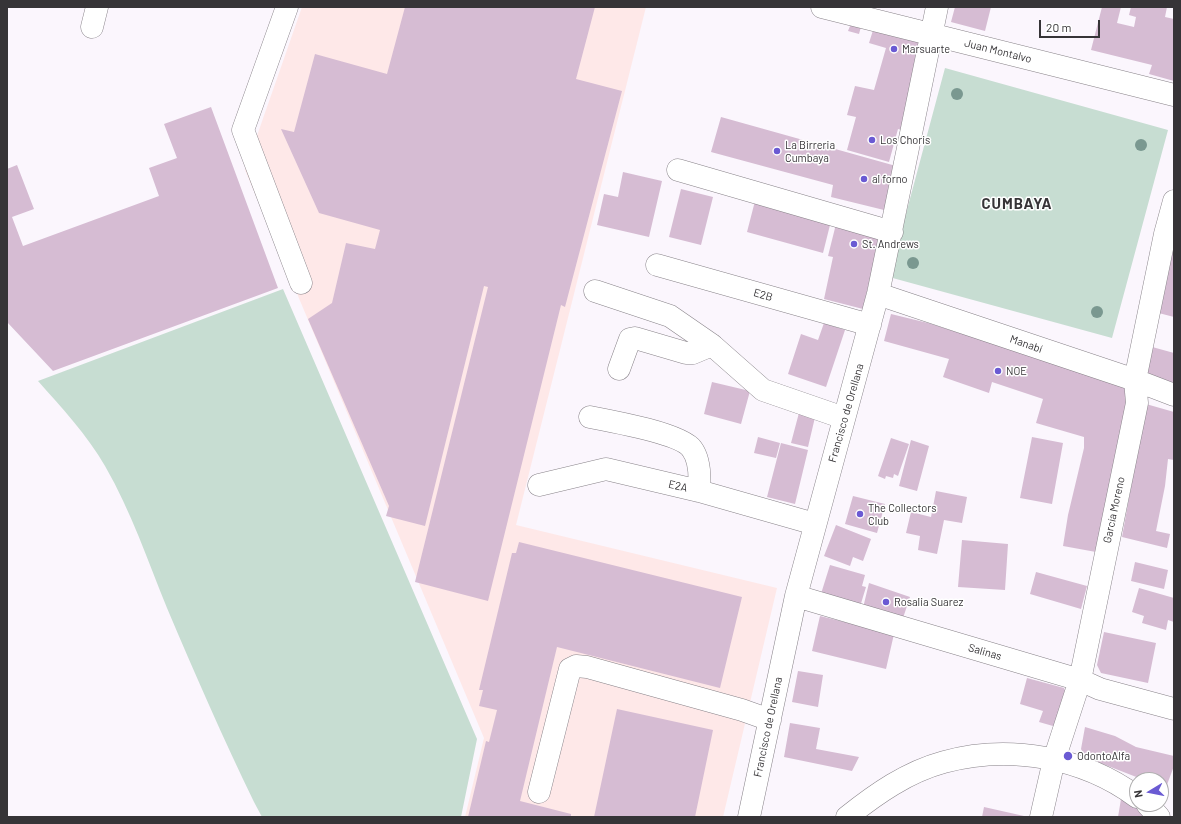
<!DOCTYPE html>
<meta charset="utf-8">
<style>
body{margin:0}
#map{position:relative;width:1181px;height:824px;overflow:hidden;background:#fbf6fd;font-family:Barlow,sans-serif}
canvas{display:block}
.frame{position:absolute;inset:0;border:8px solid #363437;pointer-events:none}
.north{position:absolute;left:1129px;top:772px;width:40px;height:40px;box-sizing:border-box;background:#fff;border:1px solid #afaeaf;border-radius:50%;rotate:260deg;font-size:11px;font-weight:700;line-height:16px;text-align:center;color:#363437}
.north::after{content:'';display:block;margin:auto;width:14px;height:18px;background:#6a5ad3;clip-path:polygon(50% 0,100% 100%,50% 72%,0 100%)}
.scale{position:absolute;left:1039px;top:20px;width:61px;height:18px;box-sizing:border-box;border:2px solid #363437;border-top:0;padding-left:5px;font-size:12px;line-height:14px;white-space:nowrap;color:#363437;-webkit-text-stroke:3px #fff;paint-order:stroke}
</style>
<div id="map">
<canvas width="1181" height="824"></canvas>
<div class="frame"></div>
<div class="north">N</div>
<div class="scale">20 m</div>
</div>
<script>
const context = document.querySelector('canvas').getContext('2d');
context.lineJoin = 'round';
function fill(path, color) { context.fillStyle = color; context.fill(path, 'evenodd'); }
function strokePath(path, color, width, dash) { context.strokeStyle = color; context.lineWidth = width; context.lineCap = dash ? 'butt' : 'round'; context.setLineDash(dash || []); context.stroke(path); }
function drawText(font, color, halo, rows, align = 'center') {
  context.font = font + ' Barlow,sans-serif'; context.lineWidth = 3; context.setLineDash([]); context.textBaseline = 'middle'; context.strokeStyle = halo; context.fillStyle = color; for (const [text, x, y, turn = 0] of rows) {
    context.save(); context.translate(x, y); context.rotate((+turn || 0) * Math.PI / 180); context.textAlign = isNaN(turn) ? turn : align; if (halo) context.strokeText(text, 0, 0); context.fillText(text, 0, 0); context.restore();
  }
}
fill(new Path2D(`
 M302,7h344l-130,518 261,63 -54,229h-258l19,-79 -239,-568z`), '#fee8e8');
fill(new Path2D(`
 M945,68l223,62 -56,208 -223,-61z
 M283,289l194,450 -16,78h-199l-8,-15c-31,-64 -59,-128 -87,-194 -20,-49 -35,-95 -62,-142 -18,-31 -43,-58 -67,-85z`), '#c7ddd2');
fill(new Path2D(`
 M405,7h190l-19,72 46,12 -57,216 -4,-2 -73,296 -73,-19 73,-295 -4,-1 -59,240 -39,-10 3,-10 -81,-187 24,-16 14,-60 29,6 5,-19 -61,-17 -38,-84 13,3 21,-78 72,20z
 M955,7h36l-6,24 -34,-9z
 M1102,7h19l-4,16 17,4 2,-10 -7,-2 2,-8h36l-2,10 9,2v62l-25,-7 3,-9 -61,-15z
 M852,21l10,2 -3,11 -11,-3z
 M875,24l54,16 -25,91 -6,-2 -9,33 -42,-12 9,-33 -9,-2 8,-29 19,4 12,-42 -17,-5z
 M211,107l67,181 -225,83 -46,-49v-153l10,-4 17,44 -22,8 11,29 136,-50 -10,-28 28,-10 -13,-34z
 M721,117l175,49 -12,44 -53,-13 2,-12 -122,-33z
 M623,172l39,9 -13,56 -52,-12 7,-31 14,3z
 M681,189l32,8 -12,48 -32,-8z
 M755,201l76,20 -8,32 -76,-21z
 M1174,217v100l-23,-6z
 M837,220l44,12 -18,77 -39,-10 9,-42 -5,-1z
 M891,314l37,9 173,55 32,14 -37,160 -33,-6 5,-31 16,-67v-11l-48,-14 7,-24 -51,-17 -3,11 -46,-16 6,-18 -65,-18z
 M824,323l21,7 -19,57 -38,-13 13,-40 17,6z
 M1145,345l29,8v32l-28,-8z
 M712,382l38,9 -9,33 -37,-10z
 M1146,404l28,8v48l-6,-1 -3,27 -9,45 14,3 -3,14 -45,-11z
 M800,409l16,4 -8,34 -17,-4z
 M758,437l22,6 -4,15 -22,-5z
 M1032,437l31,6 -11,61 -32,-6z
 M891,438l18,6 -11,32 -4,-2 -1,4 -7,-2 -1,3 -7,-3z
 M911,440l18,6 -12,45 -18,-5z
 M781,443l27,7 -13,54 -28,-7z
 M936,491l31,6 -5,26 -18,-3 -7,34 -19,-4 2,-14 -14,-3 5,-21 20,5z
 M853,496l32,8 -8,29 -32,-9z
 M836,525l35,14 -8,22 -10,-4 -3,9 -26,-10z
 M962,540l46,4 -3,46 -47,-3z
 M519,542l223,55 -22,91 -163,-41 -37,154 51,13v3h-103l18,-76 3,1 8,-32 -18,-4 4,-16h-4l33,-137h4z
 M1135,562l33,8 -4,19 -33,-8z
 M830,565l35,10 -3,11 4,1 -7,23 -39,-13z
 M1036,572l51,14 -6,23 -51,-15z
 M869,583l41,14 -8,24 -39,-13z
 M1139,588l35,10v24l-6,-2 -2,10 -24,-7 2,-7 -12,-4z
 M820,616l74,18 -8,35 -74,-18z
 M1104,632l52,11 -8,40 -47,-10 -4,-8z
 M798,671l25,4 -5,32 -26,-5z
 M1027,678l37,10 4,10 -8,30 -21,-6 4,-11 -23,-7z
 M617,709l96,21 -18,87h-101z
 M790,723l30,5 -4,21 43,8 -7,14 -68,-14z
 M1085,727l30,9 21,11 38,9v10l-9,24 -4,-2v-8h-17l-59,-23 -4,-8z
 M1121,799l13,7 15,11h-31z
 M984,807l40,9v1h-42z`), '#d6bcd3');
const minor = new Path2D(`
 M287,7l-44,123 58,153
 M822,7l352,88
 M92,27l5,-20
 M678,170l214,62
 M657,265l213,60
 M595,291l75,25 42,29 51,45 81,28
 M878,294l257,86 39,15
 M619,369l11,-30 5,-1 51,15h7l19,-8
 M590,417c21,4 92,17 102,32 8,11 8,30 7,42
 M539,485l67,-16 93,22 116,33
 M796,596l284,84 20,9 74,20
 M539,792l31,-123 6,-3 11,1 155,43 28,10
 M1147,804l12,13
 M749,817l47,-221 82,-302 59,-287
 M847,817c29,-23 60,-45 97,-55 65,-18 139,-5 193,35
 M1041,817l13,-57 26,-80 57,-277 -2,-23 30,-146 9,-33`);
strokePath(minor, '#888389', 23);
strokePath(minor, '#fff', 22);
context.fillStyle = '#7a9890';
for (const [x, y] of [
 [957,94],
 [1141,145],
 [913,263],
 [1097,312]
]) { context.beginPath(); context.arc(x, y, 6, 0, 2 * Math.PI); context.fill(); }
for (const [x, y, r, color] of [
 [894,49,4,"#6a5ad3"],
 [872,140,4,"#6a5ad3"],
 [777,151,4,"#6a5ad3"],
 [864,179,4,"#6a5ad3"],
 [854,244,4,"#6a5ad3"],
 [998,371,4,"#6a5ad3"],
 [860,514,4,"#6a5ad3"],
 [886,602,4,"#6a5ad3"],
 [1068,756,5,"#6a5ad3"]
]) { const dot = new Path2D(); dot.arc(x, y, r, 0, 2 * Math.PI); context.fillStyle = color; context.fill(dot); strokePath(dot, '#fff', 1.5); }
drawText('11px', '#363437', '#fff', [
 ["Marsuarte",902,49],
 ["Los Choris",880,140],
 ["La Birreria",785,145],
 ["Cumbaya",785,158],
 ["al forno",872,179],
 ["St. Andrews",862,244],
 ["NOE",1006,371],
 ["The Collectors",868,508],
 ["Club",868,521],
 ["Rosalia Suarez",894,602],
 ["OdontoAlfa",1077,756]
], 'left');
drawText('11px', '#363437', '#fff', [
 ["Juan Montalvo",998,51,14],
 ["E2B",763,295,16],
 ["Manabí",1026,344,19],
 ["Francisco de Orellana",846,413,-74],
 ["E2A",678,486,13],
 ["García Moreno",1114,510,-78],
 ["Salinas",985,652,16],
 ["Francisco de Orellana",768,727,-78]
]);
context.letterSpacing = '1px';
drawText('bold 15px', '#363437', '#fff', [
 ["CUMBAYA",1017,204]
]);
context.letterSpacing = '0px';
</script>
